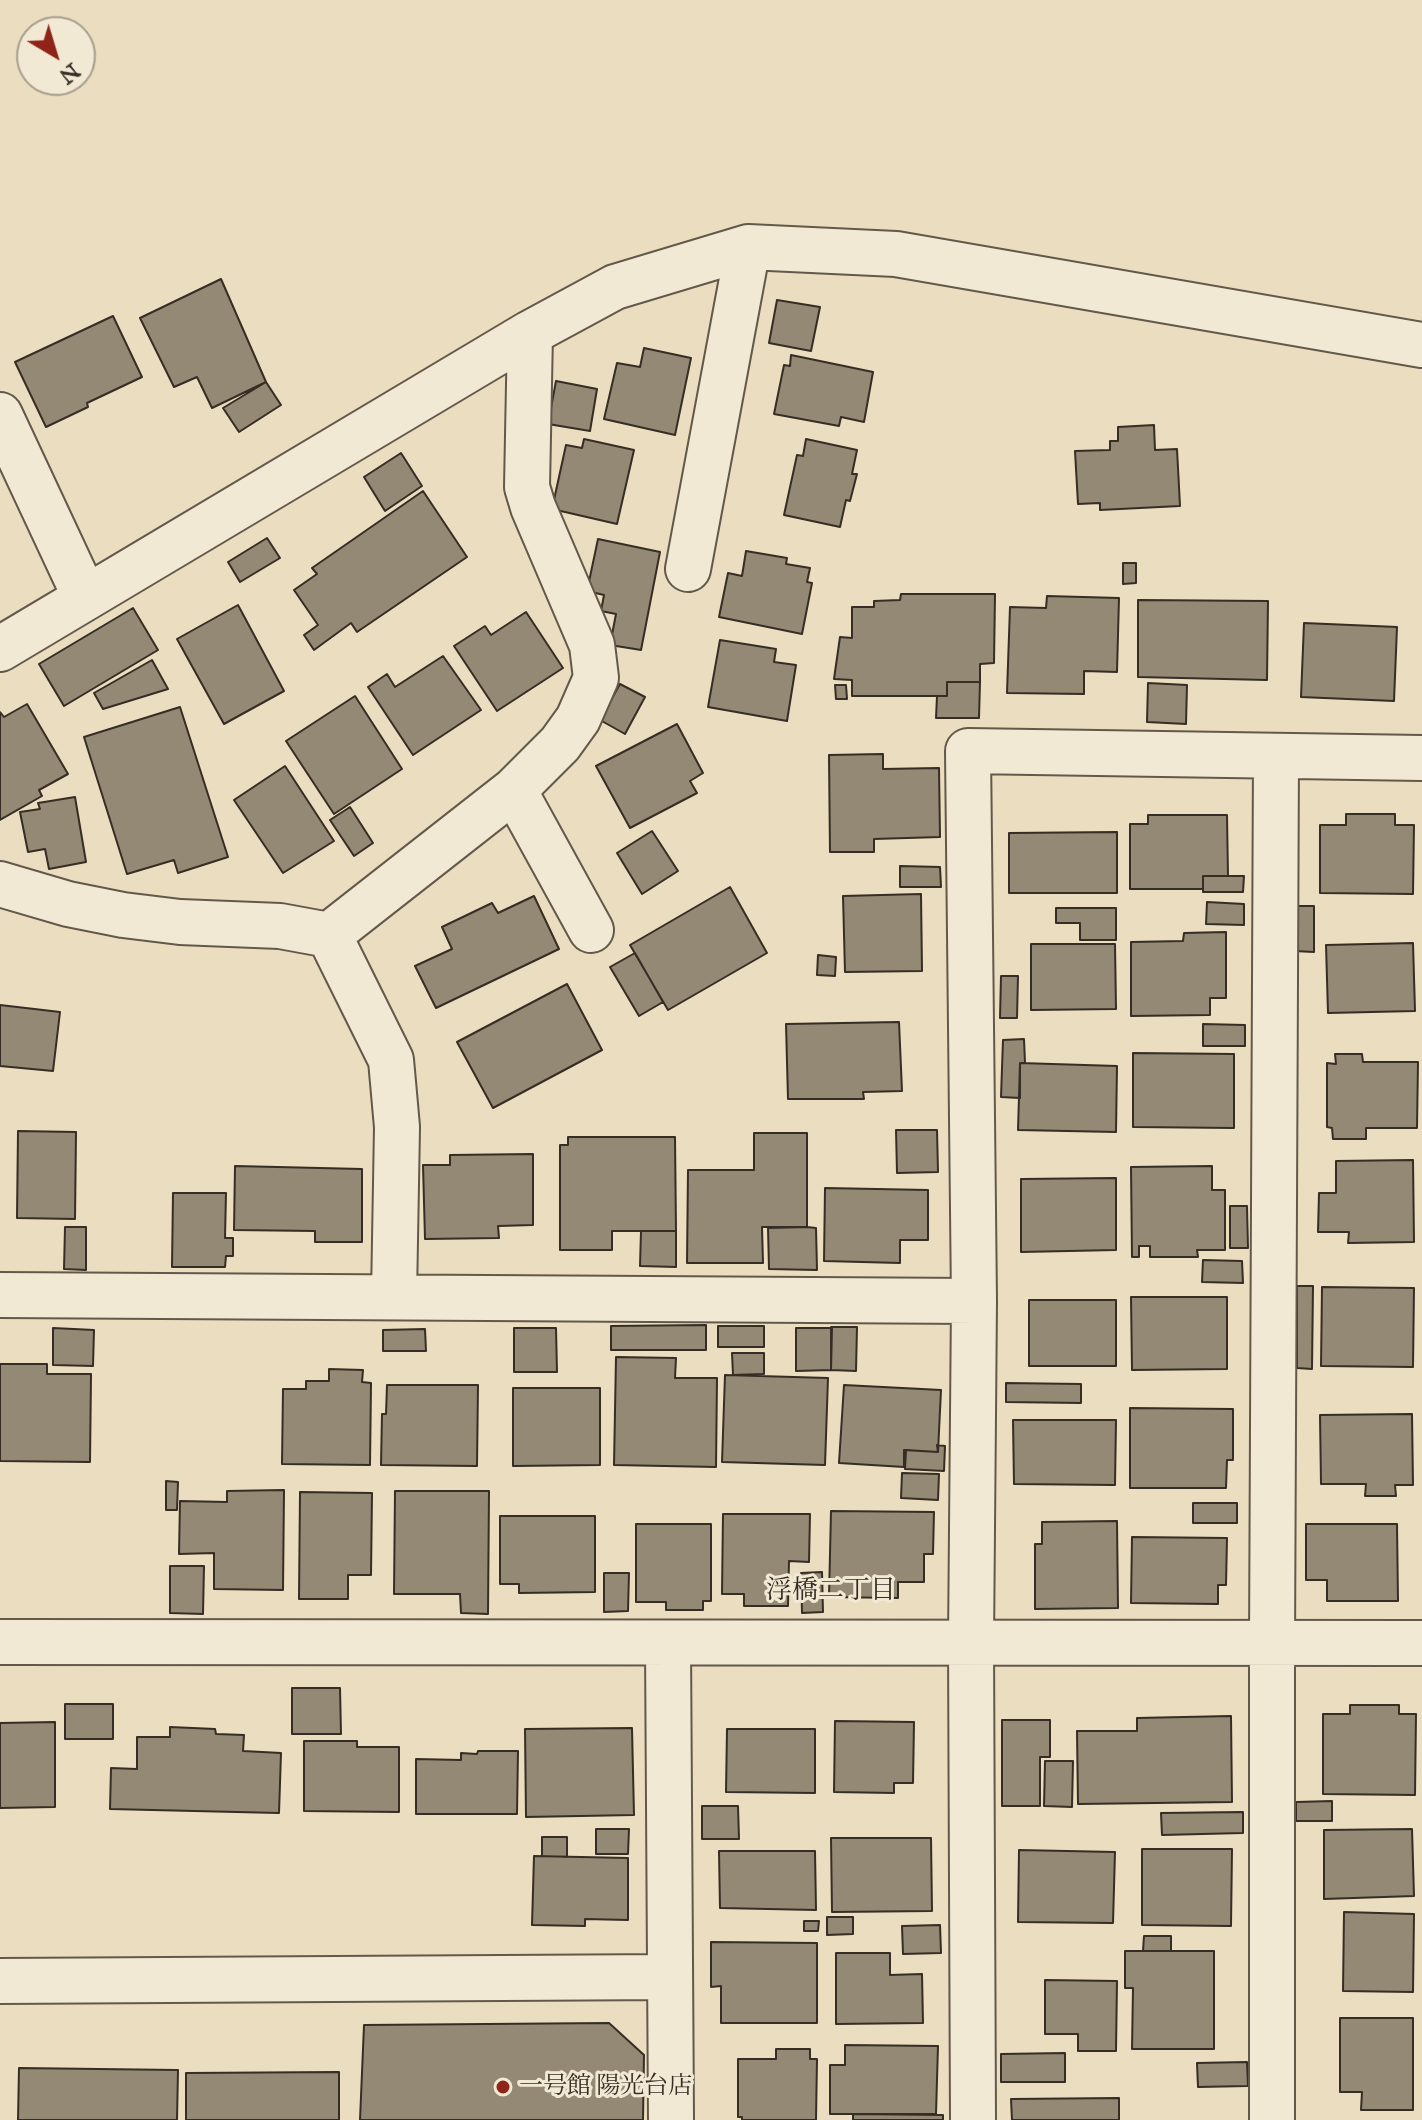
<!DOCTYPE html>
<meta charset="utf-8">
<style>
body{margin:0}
#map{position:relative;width:1422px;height:2120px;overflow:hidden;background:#ebddbf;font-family:"IM FELL Great Primer",serif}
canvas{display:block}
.north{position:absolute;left:16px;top:16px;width:80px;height:80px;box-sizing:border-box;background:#f2e9d5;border:2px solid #a79e8e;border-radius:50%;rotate:142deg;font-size:22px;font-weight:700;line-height:32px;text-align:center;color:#362d24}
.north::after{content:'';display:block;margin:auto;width:28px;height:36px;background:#8f2418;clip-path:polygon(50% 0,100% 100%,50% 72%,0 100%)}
</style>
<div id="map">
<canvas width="1422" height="2120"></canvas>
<div class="north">N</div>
</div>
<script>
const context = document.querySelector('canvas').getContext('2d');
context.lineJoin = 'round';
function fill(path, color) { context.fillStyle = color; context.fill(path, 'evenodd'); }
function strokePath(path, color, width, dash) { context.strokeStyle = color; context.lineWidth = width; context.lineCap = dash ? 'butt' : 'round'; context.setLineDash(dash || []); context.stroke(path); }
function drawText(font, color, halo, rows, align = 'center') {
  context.font = font + ' "IM FELL Great Primer","Noto Serif JP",serif'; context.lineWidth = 6; context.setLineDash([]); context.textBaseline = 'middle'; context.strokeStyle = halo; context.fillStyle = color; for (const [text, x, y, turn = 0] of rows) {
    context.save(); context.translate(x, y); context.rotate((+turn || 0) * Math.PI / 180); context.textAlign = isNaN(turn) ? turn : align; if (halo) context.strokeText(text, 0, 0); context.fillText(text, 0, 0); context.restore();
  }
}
const building = new Path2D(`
 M221,279l45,103 -54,26 -15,-31 -23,10 -34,-69z
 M777,300l43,7 -9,44 -42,-8z
 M113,316l29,61 -55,26 1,4 -42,20 -31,-65z
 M644,348l47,10 -16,77 -71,-16 13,-56 23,4z
 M791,355l82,17 -9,50 -23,-5 -2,9 -65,-12 10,-49 6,1z
 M556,381l41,8 -7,42 -42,-7z
 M266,382l15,23 -42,27 -16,-24z
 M1154,425l1,25 22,-1 3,57 -80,4v-7l-22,1 -3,-53 35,-1v-9h8v-14z
 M584,439l50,11 -17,74 -65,-15 14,-64 16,3z
 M806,439l51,11 -5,24h5l-7,27 -4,-1 -6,27 -56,-12 13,-60 6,1z
 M401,453l21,33 -37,25 -21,-34z
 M423,491l44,66 -110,75 -6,-9 -37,27 -10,-15 14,-10 -24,-35 23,-16 -5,-6z
 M267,538l13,20 -40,24 -12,-20z
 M598,539l62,13 -19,98 -31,-5 6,-31 -15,-3 3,-16 -17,-4z
 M746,551l41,7 -1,6 24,4 -3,14 5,1 -10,51 -83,-17 9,-44 14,3z
 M1123,563h13v20l-13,1z
 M901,594h94l-1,69 -14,1v18h-33v14h-95v-16l-18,-1 6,-42 12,1v-31h22v-6l26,-1z
 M1047,596l72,2 -2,74 -33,-1v23l-77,-1 3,-86 36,1z
 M1138,600l130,1 -1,79 -129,-3z
 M238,605l46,86 -60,33 -47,-85z
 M133,608l25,42 -94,56 -25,-42z
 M526,612l37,56 -66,43 -43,-65 31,-20 6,9z
 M1304,623l93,4 -3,74 -93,-4z
 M720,640l56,9 -2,13 22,3 -9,56 -79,-14z
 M443,656l38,54 -68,45 -45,-68 19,-13 8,13z
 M152,660l16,29 -65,20 -9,-16z
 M947,682h33l-1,36h-43l1,-22h10z
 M1148,683l39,2 -1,39 -39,-2z
 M620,684l25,13 -20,37 -25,-14z
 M835,685h11l1,14h-11z
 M355,696l47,73 -68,45 -48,-73z
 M27,704l41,70 -29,16 3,6 -42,24v-108l4,5z
 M180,707l48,150 -50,16 -4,-13 -47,14 -43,-137z
 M677,724l26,49 -13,8 7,12 -67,35 -34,-62z
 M883,754v15l56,-1 1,69 -66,2v13h-44l-1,-97z
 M285,766l49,75 -51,32 -49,-73z
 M75,797l11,65 -37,7 -4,-20 -17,3 -8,-40 20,-3 -2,-6z
 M350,807l23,36 -19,13 -24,-36z
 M1346,814h49v11h19l-1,69 -93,-1v-68h26z
 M1148,815h79l1,61h-25v13h-73v-65h18z
 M652,831l26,40 -36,23 -25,-41z
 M1117,832v61h-108v-60z
 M900,866l40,1 1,20h-41z
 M1203,876h41l-1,16h-40z
 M730,887l37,66 -99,57 -38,-65z
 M921,894l1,77 -77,1 -2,-76z
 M534,896l25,53 -123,59 -21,-42 37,-17 -10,-22 50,-24 6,10z
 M1207,902l37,2v21l-38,-1z
 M1295,906h19v46l-20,-1z
 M1056,908h60v32h-36v-17h-24z
 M1226,932v66h-16v17l-79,1v-74l52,-1 1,-8z
 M1413,943l2,68 -87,2 -2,-68z
 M1031,944h84l1,65 -85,1z
 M635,953l28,49 -24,14 -29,-49z
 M818,955l18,2 -1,19 -18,-1z
 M1001,976h17l-1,42h-17z
 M567,984l35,66 -109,58 -36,-66z
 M0,1005l60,7 -7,59 -53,-5z
 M899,1022l3,69 -39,1 1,7h-76l-2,-75z
 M1203,1024l42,1v21h-42z
 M1024,1039l1,24h-5v35l-19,-1 2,-57z
 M1133,1053l101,1v74l-101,-1z
 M1335,1054h27l1,8h55l-1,66h-51v11h-33l-1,-11 -5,-1v-64l9,1z
 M1020,1063l97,3 -1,66 -98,-2z
 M896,1130h41l1,42 -41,1z
 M18,1131l58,1 -1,87 -58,-1z
 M754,1133h53v94h-45l1,36h-76l1,-93h66z
 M568,1137h107l1,94h-64v19h-52v-105h8z
 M533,1154v71l-35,1 1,12 -74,1 -2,-74h27v-10z
 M1413,1160l1,82 -66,1 1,-11h-31l1,-39h17v-32z
 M235,1166l127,3v73h-47v-11l-81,-1z
 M1212,1166v24h13v60h-28l1,7h-48v-11h-11v11h-7l-1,-90z
 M1116,1178v72l-95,2v-73z
 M825,1188l103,2v50h-28v23l-76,-2z
 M173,1193h53l-1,45h8v18h-7l-1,11h-53z
 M1230,1206h17l1,42h-18z
 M65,1227h21v43l-22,-1z
 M807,1227l9,1 1,42 -48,-1 -1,-41z
 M641,1231h35v36l-36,-1z
 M1203,1260l39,1 1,22 -41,-1z
 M1297,1286h16l-1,83 -15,-1z
 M1322,1287l92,1 -1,79 -92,-1z
 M1131,1297h96v72l-95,1z
 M1029,1300h87v66h-87z
 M706,1325v25h-95v-24z
 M718,1326h46v21h-46z
 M857,1327l-1,44 -25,-1v-43z
 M53,1328l41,2 -1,36 -40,-1z
 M514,1328h42l1,44h-43z
 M796,1328h36l-1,42 -35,1z
 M425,1329l1,22h-43v-21z
 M732,1353h32v21l-31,1z
 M616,1357l60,1 -1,20h42l-1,89 -102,-2z
 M0,1364h47v10h44l-1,88 -90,-1z
 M329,1369l34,1 -1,12 9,1 -1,82 -88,-1 1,-75h23v-8h23z
 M725,1375l103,3 -3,87 -103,-3z
 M1006,1383l75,1v19l-75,-1z
 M387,1385h91l-1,81 -96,-1 1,-51h4z
 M844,1385l97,5 -3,62 -34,-2v17l-65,-4z
 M513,1388h87v77l-87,1z
 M1130,1408l103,1v51h-6l-1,28h-96z
 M1412,1414l1,71h-18l1,11h-31l1,-12h-45l-1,-69z
 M1013,1420h103l-1,65 -101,-1z
 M937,1445l8,1 -1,25 -39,-2 1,-19 32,2z
 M902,1473l37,1 -1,26 -37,-2z
 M166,1481l12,1 -1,28h-11z
 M284,1490l-1,100 -69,-1v-36l-35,1 1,-53 47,1v-11z
 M395,1491h94l-1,123 -27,-1 -1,-19h-66z
 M300,1492l72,1 -1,82h-23v24h-49z
 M1193,1503h44v20h-44z
 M831,1511l103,1 -1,42h-9v28h-26v16l-69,-1z
 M723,1514h87l-1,48 -20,-1 -1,45h-44v-12h-22z
 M500,1516h95v76l-76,1v-9h-19z
 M1117,1521l1,87 -83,1v-65h7v-22z
 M636,1524h75v77h-8v9h-37v-8h-30z
 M1306,1524h91l1,77h-71v-21h-21z
 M1132,1537l95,1 -1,47h-8v19l-87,-1z
 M170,1566h34l-1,48 -33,-1z
 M822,1572l1,40 -21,1 -1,-40z
 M604,1573h25l-1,38 -24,1z
 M292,1688h48l1,46h-49z
 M65,1704h48v35h-48z
 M1350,1705h49v9h17l-1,81 -92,-1v-80h27z
 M1231,1716l1,86 -154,2 -1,-73h60v-13z
 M1002,1720h48v37h-10v49h-38z
 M835,1721l79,1 -1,61h-19v10l-60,-1z
 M55,1722v85l-55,1v-85z
 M170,1727l45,2 1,5 28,1 -1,16 38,2 -2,60 -169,-4 1,-41 26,1v-32h33z
 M632,1728l2,87 -108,2 -1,-88z
 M727,1729h88v64l-89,-1z
 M304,1741h53v6h42v65l-95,-1z
 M478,1751h40l-1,63h-101v-55l45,1v-7l16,1z
 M1045,1761h28l-1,46 -28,-1z
 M1332,1801v20h-36v-19z
 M702,1806h36l1,33h-37z
 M1243,1812v21l-81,2 -1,-22z
 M596,1829h33l-1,25h-32z
 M1412,1829l2,67 -90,3v-69z
 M542,1837h25v20l-25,-1z
 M831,1838h100l1,73 -100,1z
 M1142,1849h90l-1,77 -89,-1z
 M1019,1850l96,2 -2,71 -95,-1z
 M719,1851h96l1,59 -96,-2z
 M534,1856l94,2v62l-43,-1v7l-53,-1z
 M1344,1912l70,2 -1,78 -70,-1z
 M827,1917h26v17l-26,1z
 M804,1921h15l-1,10h-14z
 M940,1925l1,28 -38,1 -1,-28z
 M1144,1936h27v15h-28z
 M711,1942l106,1v80h-96v-37l-10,1z
 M1125,1951h89v98h-82l1,-61h-8z
 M836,1953h54v22l32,-1 1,49 -87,1z
 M1045,1980l72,1 -1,70h-38v-17h-33z
 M1340,2018h73v92h-52l1,-18h-22z
 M609,2023l35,32 -1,65h-283l4,-95z
 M845,2045l93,1 -2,68h-106v-49h15z
 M776,2049h34v10h7l-1,61h-74v-3h-4v-58h38z
 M1065,2053v29h-64v-28z
 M1247,2062l1,24 -50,1 -1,-24z
 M19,2068l159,2 -1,50h-159z
 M339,2072v48h-153v-47z
 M1119,2098v22h-107l-1,-21z
 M853,2114l90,1v5h-90z`);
fill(building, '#948975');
strokePath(building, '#362d24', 2);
const minor = new Path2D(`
 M0,415l85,182
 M688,569l60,-322
 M0,649l530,-316 85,-46 133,-40 148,7 526,91
 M514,790l77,140
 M0,884l68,20 55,11 57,7 100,4 49,9
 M0,1295l974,6
 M394,1296l3,-169 -6,-67 -62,-125 185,-145 46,-46 18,-25 18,-41 -4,-33 -59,-138 -6,-20 3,-154
 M0,1642l1422,1
 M668,1644l3,476
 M0,1981l669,-4
 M973,2120l-2,-478 3,-341 -6,-550 454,7
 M1272,2120v-475l4,-889`);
strokePath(minor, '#63594b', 48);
strokePath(minor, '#f2e9d5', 44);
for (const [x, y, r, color] of [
 [503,2087,8,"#8f2418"]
]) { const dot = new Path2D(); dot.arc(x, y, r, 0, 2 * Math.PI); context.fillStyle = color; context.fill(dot); strokePath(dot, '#f2e9d5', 3); }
drawText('24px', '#362d24', '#f2e9d5', [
 ["一号館 陽光台店",519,2087]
], 'left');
drawText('26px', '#362d24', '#f2e9d5', [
 ["浮橋二丁目",831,1592]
]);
</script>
